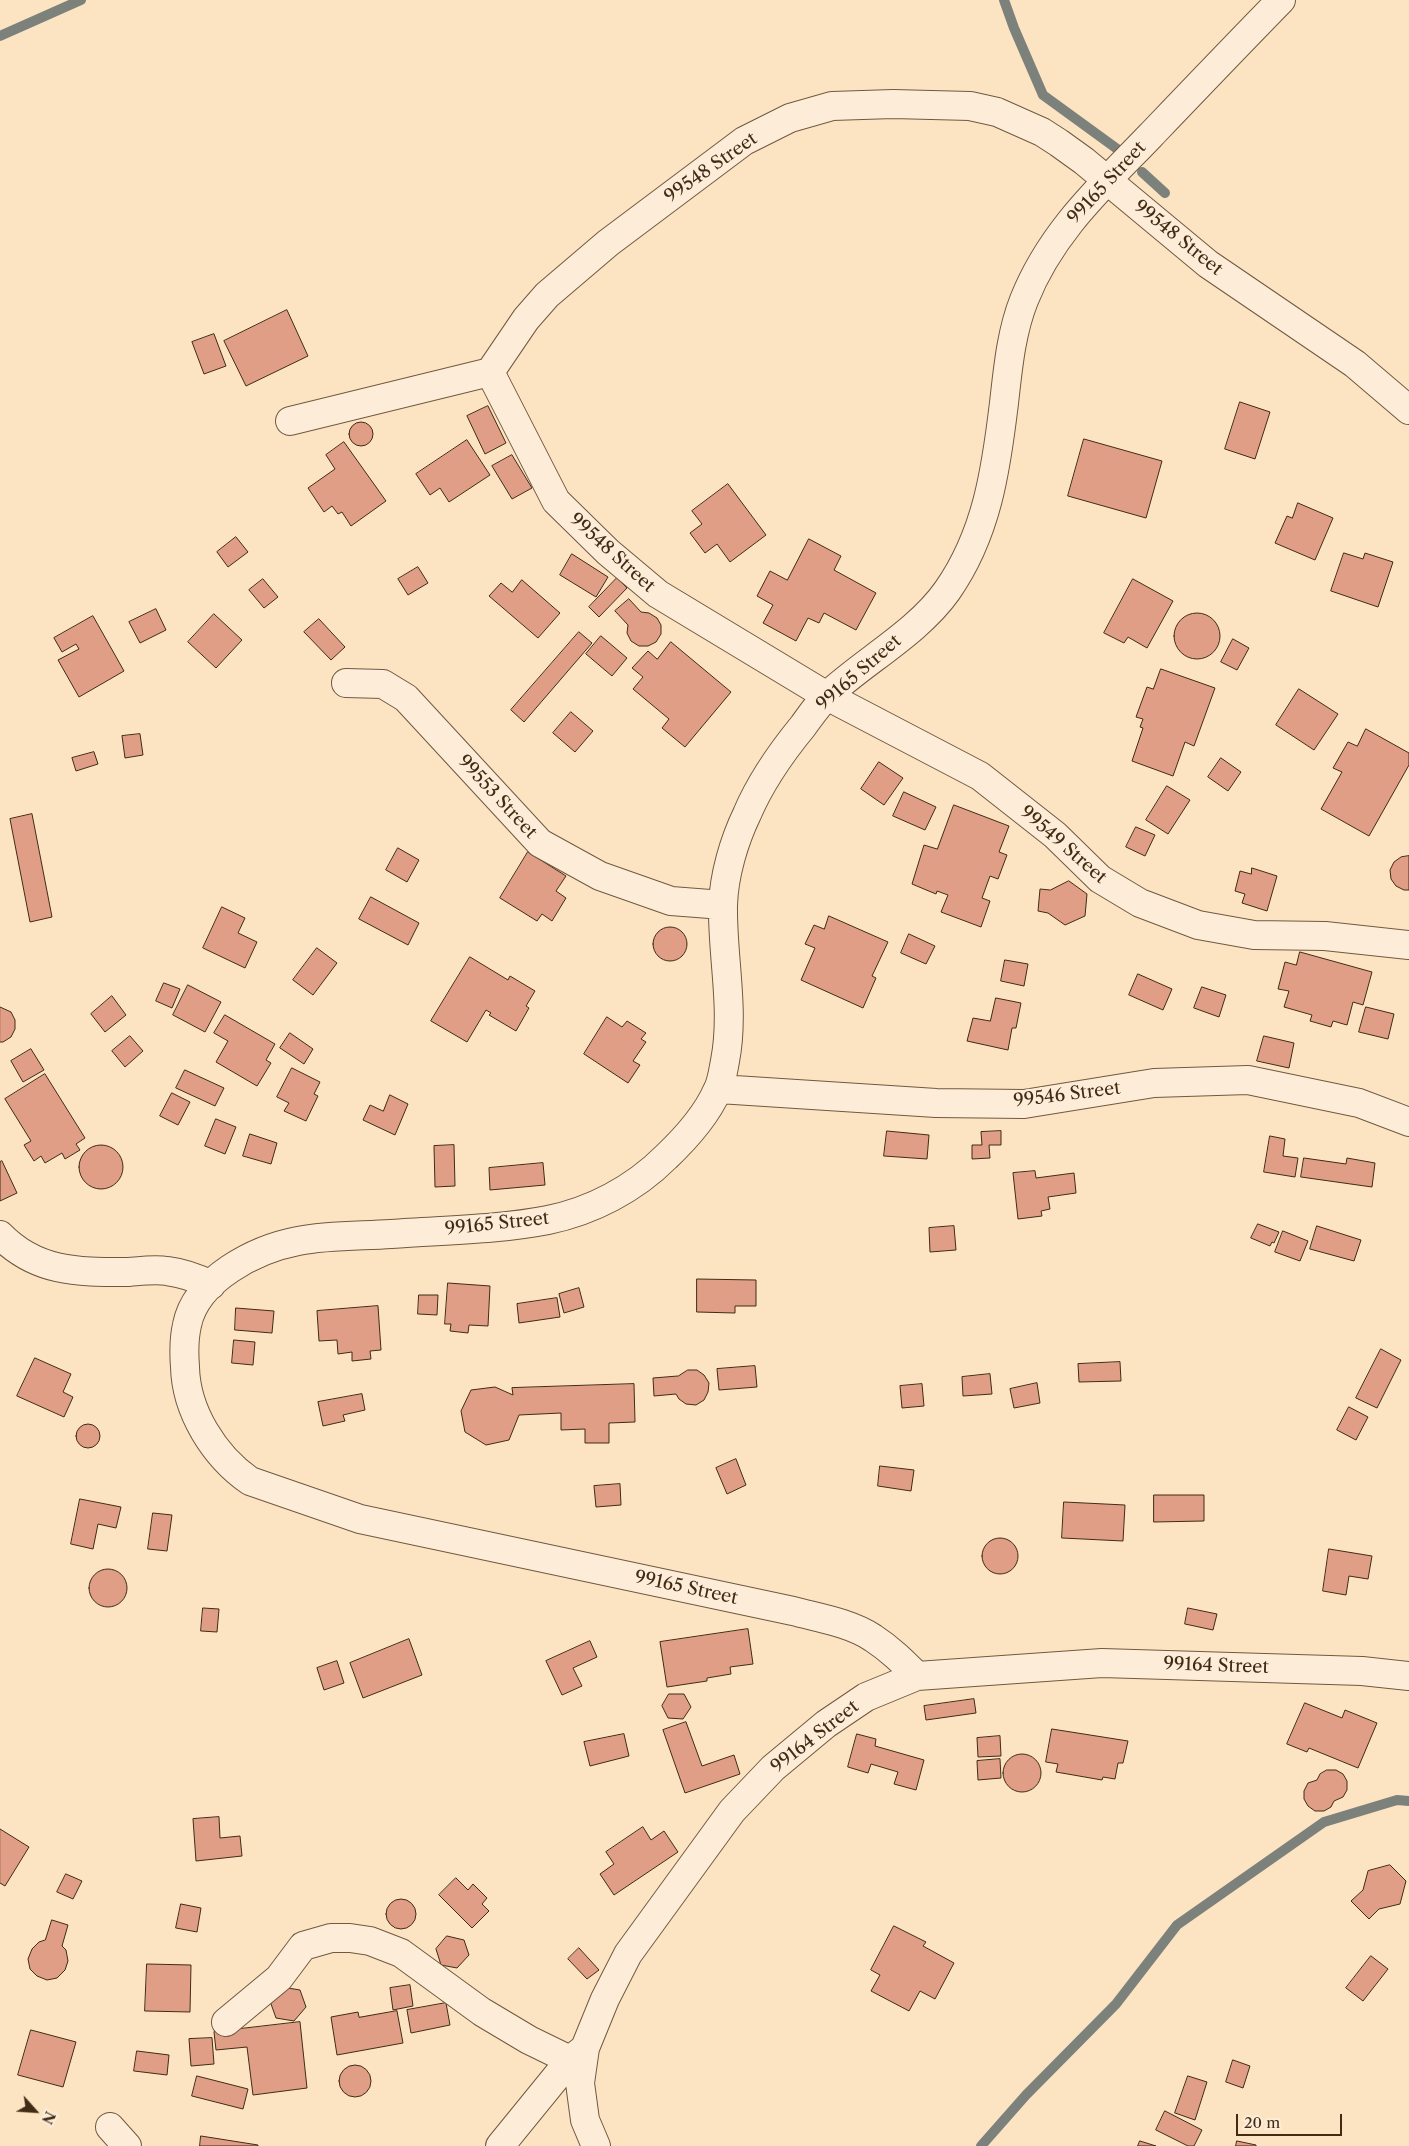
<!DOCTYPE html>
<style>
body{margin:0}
#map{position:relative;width:1409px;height:2146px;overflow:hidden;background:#fce4c3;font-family:"Libre Caslon Text",serif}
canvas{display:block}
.north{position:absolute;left:10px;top:2086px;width:50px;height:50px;-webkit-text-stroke:4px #fdedd8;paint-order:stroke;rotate:116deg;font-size:14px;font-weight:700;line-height:20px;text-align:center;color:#412b15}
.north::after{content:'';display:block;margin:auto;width:18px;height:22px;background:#412b15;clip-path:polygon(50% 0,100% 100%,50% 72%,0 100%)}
.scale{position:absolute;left:1236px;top:2114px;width:106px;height:22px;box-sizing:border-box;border:2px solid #412b15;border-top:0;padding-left:6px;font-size:15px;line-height:18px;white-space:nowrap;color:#412b15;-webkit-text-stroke:4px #fdedd8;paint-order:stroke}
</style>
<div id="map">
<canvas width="1409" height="2146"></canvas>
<div class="north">N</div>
<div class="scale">20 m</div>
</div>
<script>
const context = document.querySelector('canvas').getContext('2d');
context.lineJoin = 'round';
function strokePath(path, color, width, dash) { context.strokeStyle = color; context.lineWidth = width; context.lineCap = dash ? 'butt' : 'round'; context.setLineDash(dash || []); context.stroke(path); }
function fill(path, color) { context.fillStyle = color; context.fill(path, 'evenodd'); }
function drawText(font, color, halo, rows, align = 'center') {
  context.font = font + ' "Libre Caslon Text",serif'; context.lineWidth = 4.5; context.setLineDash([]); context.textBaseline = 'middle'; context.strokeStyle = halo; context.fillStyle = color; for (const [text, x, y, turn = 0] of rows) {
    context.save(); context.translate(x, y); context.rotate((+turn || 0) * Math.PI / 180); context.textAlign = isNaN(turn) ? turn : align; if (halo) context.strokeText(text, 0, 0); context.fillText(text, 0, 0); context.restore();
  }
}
strokePath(new Path2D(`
 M1004,0l10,28 29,67 77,56
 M0,36l81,-36
 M1142,172l23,21
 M981,2146l45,-51 90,-91 61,-79 147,-103 73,-22 12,1`), '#7d817b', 10);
const building = new Path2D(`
 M287,310l21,46 -62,30 -22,-45z
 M214,334l12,32 -22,8 -12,-32z
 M1240,402l30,10 -15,47 -30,-10z
 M488,406l18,37 -21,11 -18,-38z
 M349 434a12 12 0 1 1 24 0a12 12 0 1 1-24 0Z
 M1084,439l78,22 -16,57 -78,-22z
 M467,440l23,35 -41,27 -9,-14 -10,7 -14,-21z
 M344,442l42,59 -35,25 -9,-14 -4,2 -6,-8 -8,6 -16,-24 27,-19 -9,-14z
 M512,455l20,33 -20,11 -20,-33z
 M728,484l38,51 -36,27 -13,-18 -12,9 -15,-20 12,-9 -10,-13z
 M1298,503l35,15 -18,42 -40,-17 12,-27 5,2z
 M236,537l12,15 -20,15 -11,-15z
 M809,539l32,17 -7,14 42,23 -20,37 -32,-17 -5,10 -11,-5 -12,23 -33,-18 10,-18 -16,-9 13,-25 17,9z
 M1344,553l19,6 2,-6 28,9 -15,45 -47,-16z
 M572,554l36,23 -12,20 -36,-22z
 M418,567l10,16 -20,12 -10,-16z
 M617,578l10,10 -28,29 -10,-10z
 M263,579l15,18 -14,11 -15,-18z
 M1133,579l40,22 -26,47 -19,-11 -4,6 -20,-10z
 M522,580l38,33 -22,25 -49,-42 12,-13 11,9z
 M629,599l12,13 8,1 8,5 4,7v9l-5,8 -8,4h-9l-8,-5 -4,-8 1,-8 -13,-14z
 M156,609l10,21 -26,13 -11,-21z
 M1174 636a23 23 0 1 1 46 0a23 23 0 1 1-46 0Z
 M214,614l28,26 -26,28 -28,-26z
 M93,616l31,55 -45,26 -21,-37 21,-11 -3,-5 -14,8 -8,-14z
 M319,619l26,28 -14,13 -27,-28z
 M579,632l13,11 -68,79 -13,-12z
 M601,636l26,22 -15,18 -26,-22z
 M1233,639l16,9 -12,22 -16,-8z
 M671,642l60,50 -46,55 -23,-19 7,-9 -36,-30 10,-12 -11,-9 16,-17 9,8z
 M1161,669l54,19 -21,58 -9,-4 -12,34 -41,-15 11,-33 -3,-1 3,-8 -7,-2 11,-30 6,2z
 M1299,689l39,25 -24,36 -38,-25z
 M571,712l22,19 -18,21 -22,-19z
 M1366,729l43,24v12l-40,71 -48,-27 21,-37 -9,-4 15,-26 9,4z
 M140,734l3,21 -18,3 -3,-22z
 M94,752l4,12 -22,7 -4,-13z
 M1221,758l20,14 -13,19 -20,-14z
 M879,762l24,16 -19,27 -23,-16z
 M1167,786l23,14 -22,34 -22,-14z
 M904,792l32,15 -11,23 -32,-14z
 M954,805l55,21 -10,26 8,3 -9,24 -8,-3 -8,22 8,3 -9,26 -40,-15 7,-17 -11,-4 -1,3 -24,-10 12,-39 13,4z
 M32,814l20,103 -22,5 -20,-103z
 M1136,827l19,8 -10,21 -19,-9z
 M398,848l21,12 -12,22 -21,-12z
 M528,852l38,24 -10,15 10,7 -14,23 -10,-7 -5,7 -37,-23z
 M1409,856v34h-5l-8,-4 -5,-7 -1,-9 4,-8 7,-5z
 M1252,868l25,8 -10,35 -25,-8 3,-9 -10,-3 5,-20 11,3z
 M1069,881l18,13 -2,22 -20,9 -17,-12 -10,-2 2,-22 10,1z
 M371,897l48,26 -11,22 -49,-26z
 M222,907l23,11 -7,15 19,9 -12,26 -42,-20z
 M829,916l59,26 -16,34 4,2 -13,30 -62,-28 14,-32 -10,-4 9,-19 10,4z
 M653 944a17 17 0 1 1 34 0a17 17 0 1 1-34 0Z
 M909,934l26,12 -9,18 -25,-11z
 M317,948l20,15 -24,32 -20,-15z
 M1300,952l72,20 -9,33 -10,-3 -6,23 -14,-4 -2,6 -21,-6 2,-6 -28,-8 5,-16 -11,-2 7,-27 11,3z
 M470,957l38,23 2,-4 25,15 -9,15 3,2 -13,23 -27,-16 2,-2 -5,-3 -19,32 -36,-21z
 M1005,960l23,4 -4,22 -23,-5z
 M1138,974l34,15 -9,21 -34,-15z
 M164,983l16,6 -8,19 -16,-7z
 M188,985l33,17 -16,30 -32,-17z
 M1202,987l24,8 -7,22 -25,-9z
 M112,996l14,19 -21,17 -14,-18z
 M996,998l25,5 -5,25h-4l-4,22 -41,-9 6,-23 17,3z
 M0,1007l11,5 4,8v9l-4,8 -8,5h-3z
 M1366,1007l28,7 -6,25 -29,-7z
 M225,1015l50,29 -9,16 5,3 -14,23 -41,-24 12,-21 -14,-8z
 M607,1017l15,10 5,-6 19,12 -5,6 5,3 -13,19 7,4 -12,18 -44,-29z
 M290,1033l23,16 -9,15 -24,-16z
 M130,1036l13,15 -18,16 -13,-16z
 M1264,1036l30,7 -5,25 -32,-7z
 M31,1049l13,21 -21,12 -12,-21z
 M292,1068l28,14 -6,12 4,2 -12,25 -22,-10 5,-8 -12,-6z
 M185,1070l39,18 -9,18 -39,-18z
 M45,1074l40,64 -9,6 4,6 -15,9 -3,-6 -17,10 -4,-7 -7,5 -10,-16 7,-4 -26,-42z
 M172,1093l18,9 -12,23 -18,-9z
 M390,1095l18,9 -13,31 -32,-15 7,-15 13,6z
 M216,1119l20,8 -11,27 -20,-8z
 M887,1131l42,4 -2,24 -43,-3z
 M1001,1131v14h-12l1,13 -18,1v-14h10l-1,-13z
 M250,1134l27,9 -6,21 -28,-8z
 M1270,1136l15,3 -2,17 15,2 -3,19 -31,-5z
 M454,1145l1,41 -20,1 -1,-41z
 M79 1167a22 22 0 1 1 44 0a22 22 0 1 1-44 0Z
 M1304,1158l42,6 1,-6 28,5 -3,24 -71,-10z
 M2,1161l15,32 -17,8v-39z
 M543,1163l2,22 -55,5 -1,-22z
 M1035,1171l1,7 38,-5 2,20 -28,4 2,12 -9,2 1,5 -24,3 -5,-46z
 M1258,1224l21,8 -5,11 -2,-1 -2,4 -19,-8z
 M954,1226l2,24 -26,2 -1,-24z
 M1317,1226l44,14 -7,21 -44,-12z
 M1283,1231l25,10 -8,20 -25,-9z
 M697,1279l59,1v26h-21v7l-38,-1z
 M448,1283l42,3 -2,40 -19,-1 -1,8 -18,-2 1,-7h-6z
 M579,1288l5,19 -20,6 -5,-19z
 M419,1295h19l-1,20 -19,-1z
 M557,1298l3,19 -41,6 -2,-19z
 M378,1306l3,44 -11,1 1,8 -19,2v-9l-14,2 -1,-14 -18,1 -2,-30z
 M236,1308l38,3 -2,22 -37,-3z
 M234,1340l21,2 -2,23 -21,-2z
 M1381,1349l20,11 -24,48 -21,-10z
 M35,1358l36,16 -8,18 10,5 -9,20 -47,-21z
 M1120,1362l1,19 -42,1 -1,-18z
 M755,1366l2,21 -38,3 -2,-21z
 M688,1370h9l7,5 5,8 -1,9 -4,8 -8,5 -10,-1 -7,-5 -3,-5 -22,2 -1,-18 25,-2z
 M990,1374l2,20 -29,2 -1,-19z
 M1037,1383l3,20 -26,5 -4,-19z
 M634,1384l1,38 -26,1v20h-24v-14l-24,1v-17l-42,2 -10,25 -23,5 -21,-13 -4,-21 10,-21 24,-3 18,8 -1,-7z
 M922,1384l2,22 -22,2 -2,-22z
 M362,1394l3,16 -22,5 2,6 -22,5 -5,-24z
 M1349,1407l19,10 -12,23 -19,-10z
 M76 1436a12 12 0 1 1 24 0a12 12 0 1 1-24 0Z
 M736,1459l10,26 -19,9 -11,-26z
 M880,1466l34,4 -3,21 -33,-5z
 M620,1484l1,21 -25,2 -2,-21z
 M1154,1495h50v26l-50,1z
 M80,1499l41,8 -5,21 -18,-4 -5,25 -22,-5z
 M1064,1502l61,3 -2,36 -61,-3z
 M153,1513l19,2 -5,36 -19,-2z
 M982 1556a18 18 0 1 1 36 0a18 18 0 1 1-36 0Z
 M1329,1549l43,7 -4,23 -19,-3 -3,19 -23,-4z
 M89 1588a19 19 0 1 1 38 0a19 19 0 1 1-38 0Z
 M203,1608l16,1 -2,23 -16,-1z
 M1188,1608l29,6 -4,16 -28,-6z
 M748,1629l5,35 -23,3 1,7 -24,4v3l-40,6 -7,-45z
 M409,1639l13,36 -59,23 -13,-35z
 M590,1641l7,16 -24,11 9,18 -20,9 -16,-34z
 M337,1661l7,22 -20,7 -7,-22z
 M669,1694h15l7,13 -8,12 -15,-1 -6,-12z
 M974,1699l2,14 -50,7 -2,-14z
 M1305,1703l37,15 3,-8 32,13 -19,45 -49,-20 -2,4 -20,-8z
 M686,1722l16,44 32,-11 6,19 -55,19 -22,-63z
 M1052,1729l76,12 -5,22h-5l-3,16 -12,-2 -1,3 -46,-8 2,-8 -12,-2z
 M624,1734l5,22 -39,10 -6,-24z
 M857,1734l19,5 -1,7 49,14 -8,30 -22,-6 4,-12 -27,-8 -3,9 -20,-6z
 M1000,1736l1,20 -23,1 -1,-19z
 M1003 1773a19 19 0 1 1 38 0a19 19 0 1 1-38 0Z
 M1000,1759l1,19 -23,2 -1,-19z
 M1327,1770h9l7,4 4,7v9l-4,7 -9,4 -3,6 -7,4h-9l-7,-5 -4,-7v-8l4,-8 9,-3 3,-6z
 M219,1817l1,21 20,-2 2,20 -46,5 -3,-42z
 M643,1827l8,13 13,-9 14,21 -64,43 -14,-21 14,-10 -8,-12z
 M0,1829l29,18 -24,39 -5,-3z
 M1390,1865l16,16 -6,23 -21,5 -10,10 -18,-18 12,-11 5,-19z
 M66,1874l16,7 -9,18 -16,-7z
 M456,1878l12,12 5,-6 14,14 -5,6 7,7 -17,17 -33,-33z
 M386 1914a15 15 0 1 1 30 0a15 15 0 1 1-30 0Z
 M181,1904l20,4 -4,24 -21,-4z
 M52,1920l16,5 -6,21 4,4 2,11 -3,9 -8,8 -10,2 -10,-4 -7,-7 -2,-10 4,-10 7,-7 6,-2z
 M894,1926l32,16 -3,4 31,17 -19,36 -15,-8 -11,20 -38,-20 9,-16 -9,-5z
 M447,1936l17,4 5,15 -12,13 -16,-3 -5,-16z
 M579,1948l20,22 -12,9 -19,-20z
 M1371,1956l17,13 -25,32 -17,-13z
 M147,1964l44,1 -1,47 -45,-1z
 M410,1985l3,21 -20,4 -3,-22z
 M282,1987l18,3 6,17 -12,14 -18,-3 -6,-17z
 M446,2003l4,22 -39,8 -4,-23z
 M397,2011l6,32 -66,12 -6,-38 27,-5 1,5z
 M300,2022l7,66 -54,7 -6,-48 -31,3 -2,-18z
 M31,2030l45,12 -13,45 -45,-12z
 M212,2038l2,26 -23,2 -2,-27z
 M137,2051l32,4 -2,20 -33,-4z
 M1233,2060l17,6 -7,22 -17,-6z
 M339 2081a16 16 0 1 1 32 0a16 16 0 1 1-32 0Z
 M197,2076l51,13 -5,20 -51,-13z
 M1188,2076l19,6 -12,38 -20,-7z
 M1165,2111l37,19 -8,16h-6l-32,-16z
 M201,2136l57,9v1h-58z
 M1140,2141l16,5h-18z
 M1237,2141l19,4v1h-20z`);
fill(building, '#df9e85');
strokePath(building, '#412b15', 1);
const minor = new Path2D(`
 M490,372l66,129 52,51 50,42 169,102 153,80 75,59 45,44 40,24 58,22 56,10 71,1 84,9
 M490,372l36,-53 21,-24 61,-52 136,-102 46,-23 42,-12 61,-2 77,2 27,6 45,20 17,11 25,18 124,103 147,100 54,46
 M290,421l200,-49
 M346,683l37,1 23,14 134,145 60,33 71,25 52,4
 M719,1089l217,14 88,1 130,-21 94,-3 111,23 50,19
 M0,1235c37,38 79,37 129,37 12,-1 26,-3 38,-1 16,2 30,7 44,14
 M917,1676c-14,-14 -27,-27 -44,-38 -22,-15 -54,-20 -80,-27l-433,-92 -110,-38c-36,-25 -64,-70 -65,-114 -1,-13 -1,-29 2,-42 9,-46 69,-76 111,-84 30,-6 63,-5 93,-7 52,-4 106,-4 157,-14 44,-9 86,-31 118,-63 20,-19 40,-41 51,-66 5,-9 6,-20 8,-30 10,-52 -3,-104 -2,-156 1,-30 11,-64 24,-91 14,-33 33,-60 56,-88 8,-11 16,-23 26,-32 37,-34 89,-62 118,-103 40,-57 49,-121 57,-188 4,-35 7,-70 20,-103 27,-68 77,-113 126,-164 44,-46 87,-91 131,-136
 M226,2022l53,-44 24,-32 28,-8h19l20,3 31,12 81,59 47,28 41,20
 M110,2127l17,19
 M500,2146l70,-86 14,-11
 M596,2146l-11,-26 -5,-37 5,-35 20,-49 23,-45 104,-143 41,-43 53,-44 40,-27 51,-21 185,-13 260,8 47,5`);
strokePath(minor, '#705940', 30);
strokePath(minor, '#fdedd8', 28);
drawText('18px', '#412b15', '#fdedd8', [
 ["99548 Street",711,168,-35],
 ["99165 Street",1107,183,-47],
 ["99548 Street",1178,238,39],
 ["99548 Street",612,553,42],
 ["99165 Street",859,673,-41],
 ["99553 Street",497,797,47],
 ["99549 Street",1063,845,41],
 ["99546 Street",1067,1095,-7],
 ["99165 Street",497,1224,-6],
 ["99165 Street",686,1588,12],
 ["99164 Street",1216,1666,2],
 ["99164 Street",815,1737,-38]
]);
</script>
